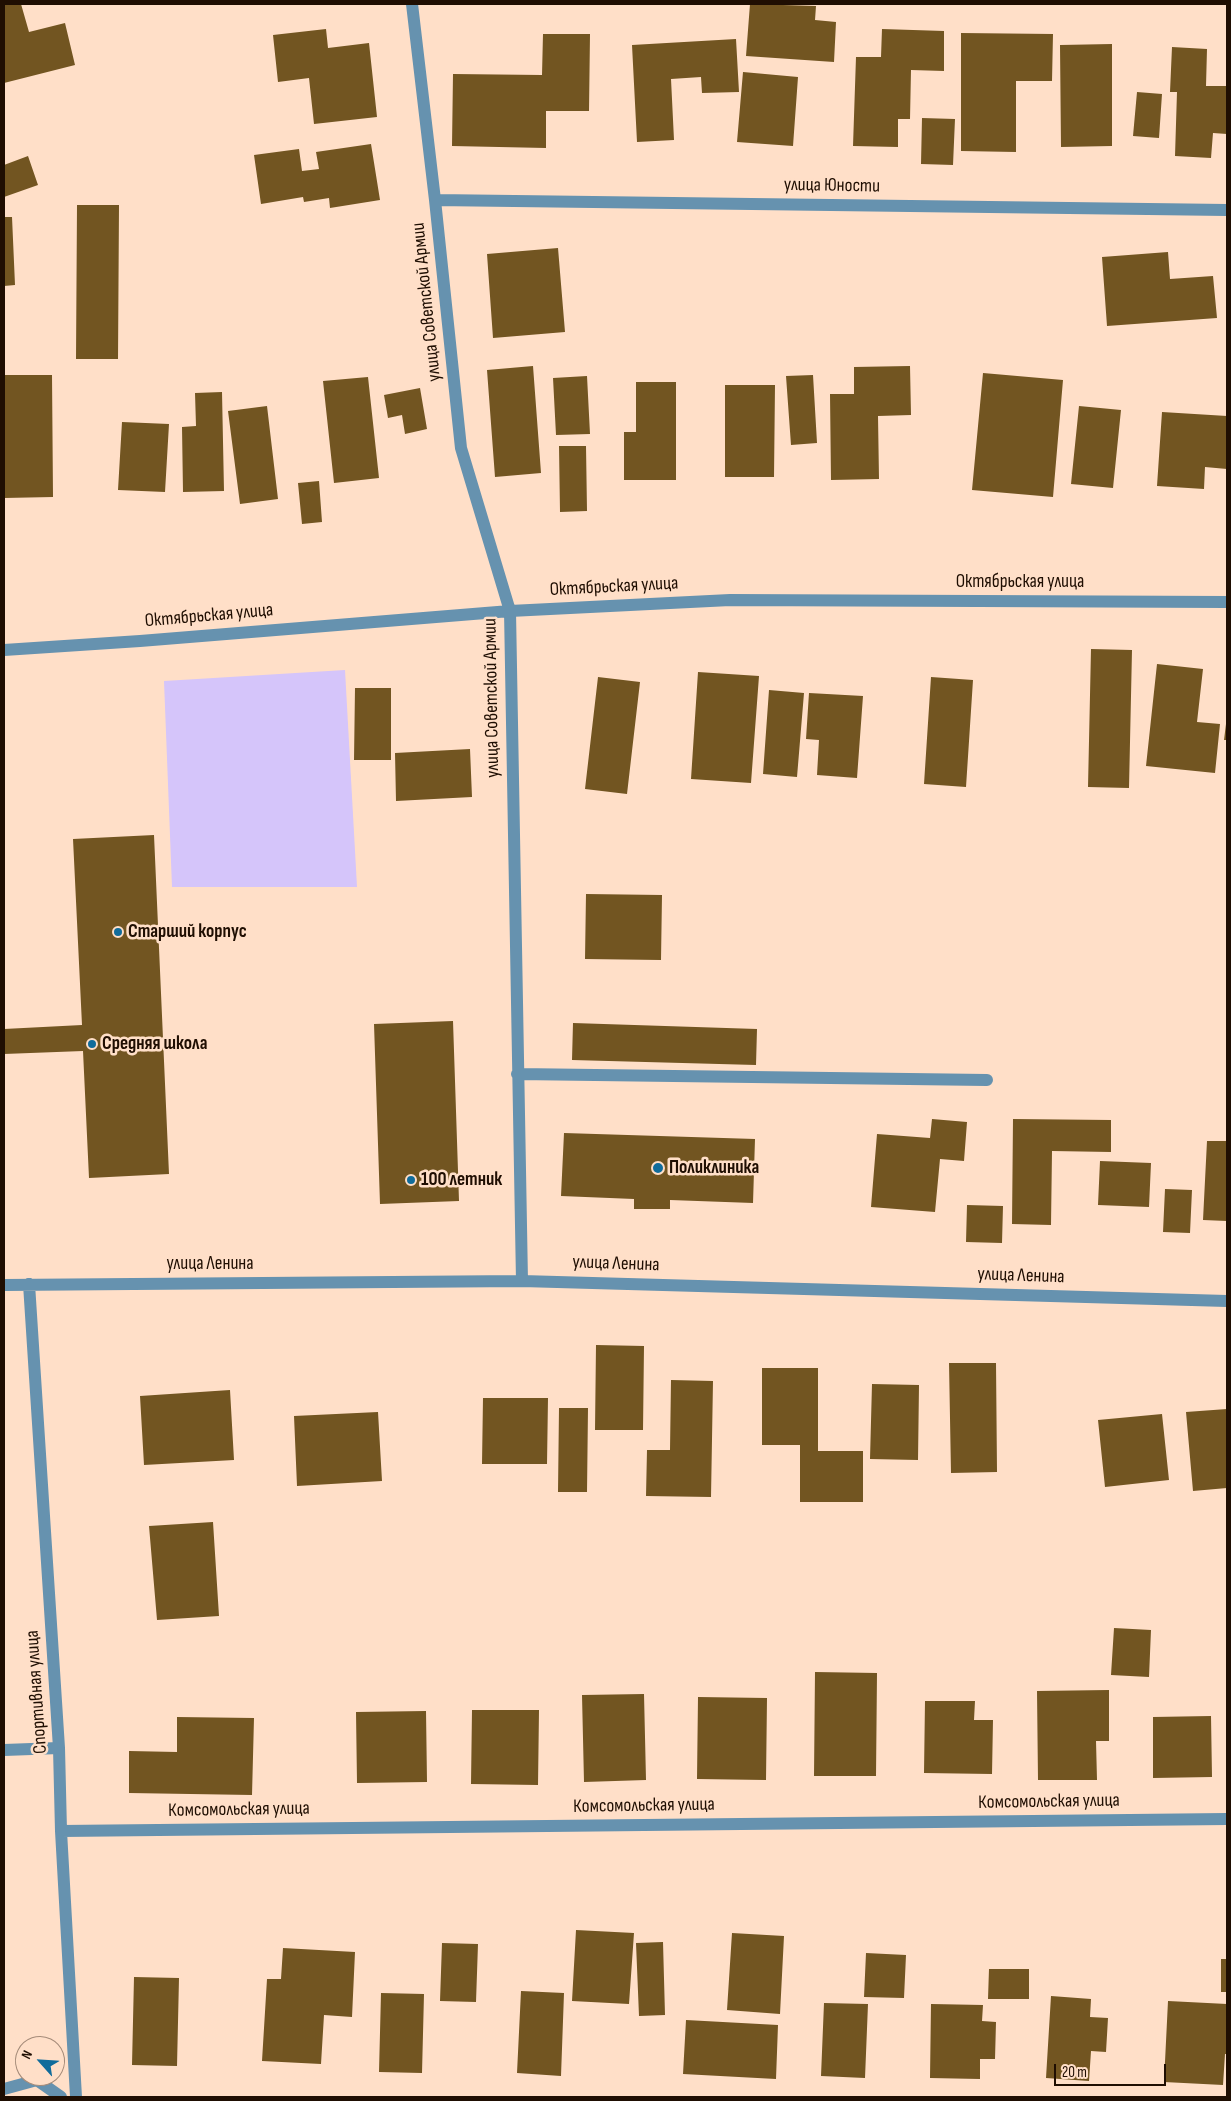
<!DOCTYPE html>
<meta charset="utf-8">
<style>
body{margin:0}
#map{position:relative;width:1231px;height:2101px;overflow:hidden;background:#ffdfc8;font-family:"Sofia Sans Condensed",sans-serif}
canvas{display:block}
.frame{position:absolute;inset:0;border:5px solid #1f0e02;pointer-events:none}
.north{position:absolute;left:15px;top:2036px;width:50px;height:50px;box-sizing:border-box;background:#ffdfc8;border:1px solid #a58b79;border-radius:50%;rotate:296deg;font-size:14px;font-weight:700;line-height:20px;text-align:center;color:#1f0e02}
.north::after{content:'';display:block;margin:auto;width:18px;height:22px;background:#116c9b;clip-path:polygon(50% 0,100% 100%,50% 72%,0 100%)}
.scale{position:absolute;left:1054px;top:2064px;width:112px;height:22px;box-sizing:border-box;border:2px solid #1f0e02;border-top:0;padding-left:6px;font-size:15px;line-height:18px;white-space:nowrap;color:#1f0e02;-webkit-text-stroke:4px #ffdfc8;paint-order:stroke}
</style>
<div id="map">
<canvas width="1231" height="2101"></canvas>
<div class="frame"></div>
<div class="north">N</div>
<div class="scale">20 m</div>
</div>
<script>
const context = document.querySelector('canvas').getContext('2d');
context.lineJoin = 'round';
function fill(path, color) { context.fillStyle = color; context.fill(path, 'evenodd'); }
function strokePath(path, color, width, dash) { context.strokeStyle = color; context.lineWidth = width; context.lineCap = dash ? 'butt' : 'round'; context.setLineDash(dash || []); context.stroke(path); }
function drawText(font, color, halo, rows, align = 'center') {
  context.font = font + ' "Sofia Sans Condensed",sans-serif'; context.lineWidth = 5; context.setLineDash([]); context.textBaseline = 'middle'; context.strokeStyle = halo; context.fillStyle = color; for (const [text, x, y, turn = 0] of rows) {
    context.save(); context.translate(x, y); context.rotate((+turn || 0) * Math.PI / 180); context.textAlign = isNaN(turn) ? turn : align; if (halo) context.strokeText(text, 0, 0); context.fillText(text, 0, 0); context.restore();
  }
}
fill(new Path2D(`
 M345,670l12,217h-185l-8,-206z`), '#d5c5fa');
fill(new Path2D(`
 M4,4h17l8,28 36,-9 10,42 -71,18z
 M750,4l66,2 -1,14 21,2 -2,40 -88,-6z
 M326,29l2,19 41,-5 8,74 -63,7 -5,-46 -31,4 -5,-47z
 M882,29l62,2v40l-33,-1 -1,49h-12v28l-45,-1 3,-89h25z
 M961,33l92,1 -1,47h-36v71l-55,-1z
 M543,34h47l-1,77h-43v37l-94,-2 1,-72 89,1z
 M736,39l3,53 -37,1 -1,-16 -30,2 3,61 -37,2 -5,-97z
 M1112,44v102l-51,1 -1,-102z
 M1172,47l35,2 -1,37h21v48l-14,-1 -2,25 -36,-2 2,-64h-7z
 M743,72l55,5 -5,69 -56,-4z
 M1137,92l25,2 -3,44 -26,-2z
 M922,118l33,1 -2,46 -32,-1z
 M371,144l9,56 -50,8 -1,-10 -25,4 -1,-5 -42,7 -7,-49 45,-6 3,22 17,-2 -3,-17z
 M28,156l10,29 -34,12v-32z
 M77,205h42l-1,154h-42z
 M4,217h8l3,68 -11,1z
 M558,248l7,84 -72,6 -6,-84z
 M1168,252l2,27 43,-3 4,42 -110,8 -5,-69z
 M533,366l8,107 -46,4 -8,-107z
 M910,366l1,49 -33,1 1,63 -48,1 -1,-86h24v-27z
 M983,373l80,7 -10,117 -81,-7z
 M4,375h48l1,122 -49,1z
 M813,375l4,68 -26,2 -5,-69z
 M587,376l3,58 -34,1 -3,-57z
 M368,377l11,101 -45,5 -11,-102z
 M636,382h40v98h-52v-48h12z
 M725,385h50l-1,92h-49z
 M420,388l7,41 -22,5 -3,-19 -14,3 -4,-23z
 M222,392l2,99 -41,1 -1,-65 14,-1 -1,-33z
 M267,406l11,93 -38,5 -12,-93z
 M1079,406l42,4 -8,78 -42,-4z
 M1162,412l65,4v53l-22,-2 -1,22 -47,-3z
 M122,422l47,2 -4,68 -47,-2z
 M559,446h27l1,65 -27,1z
 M319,481l3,41 -20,2 -4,-41z
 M1091,649l41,1 -3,138 -41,-1z
 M1157,664l46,5 -6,53 23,2 -5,49 -69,-7z
 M698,672l61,4 -8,107 -60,-4z
 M598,677l42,5 -13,112 -42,-5z
 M931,677l42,3 -7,107 -42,-3z
 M355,688h36v72h-37z
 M769,690l35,3 -7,84 -34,-3z
 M809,693l54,3 -6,82 -40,-3 2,-35 -13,-1z
 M1226,724h1v16h-3z
 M470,749l2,48 -76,4 -1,-48z
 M154,835l15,339 -80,4 -6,-127 -79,3v-25l78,-4 -9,-186z
 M586,894l76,1 -1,65 -76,-1z
 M453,1021l6,180 -79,3 -6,-180z
 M573,1023l184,6 -1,36 -184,-5z
 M932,1119l35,3 -3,39 -24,-2 -5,53 -64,-5 6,-73 53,4z
 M1013,1119l98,1v32l-59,-1 -1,74 -39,-1z
 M564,1133l191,6 -2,64 -83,-3v9h-36v-10l-73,-3z
 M1207,1141h20v80l-24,-1z
 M1100,1161l51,2 -2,44 -51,-2z
 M1165,1189l27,1 -2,43 -27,-1z
 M967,1205l36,1 -1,37 -36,-1z
 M596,1345l48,1 -1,84h-48z
 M949,1363h47l1,109 -46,1z
 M762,1368h56v83h45v51h-63v-57h-38z
 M671,1380l42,1 -2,116 -65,-1 1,-46h23z
 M872,1384l47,1 -1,75 -48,-1z
 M230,1390l4,70 -90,5 -4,-69z
 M483,1398h65l-1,66h-65z
 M559,1408h29l-1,84h-29z
 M1227,1409v79l-34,3 -7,-79z
 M378,1412l4,69 -85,5 -3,-70z
 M1162,1414l7,66 -64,7 -7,-67z
 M213,1522l6,94 -62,4 -8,-94z
 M1114,1628l37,2 -2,47 -38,-2z
 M815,1672l62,1 -1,103h-62z
 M1109,1690v51h-13l1,39h-59l-1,-89z
 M644,1694l2,86 -62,2 -2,-87z
 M698,1697l69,1 -1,82 -69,-1z
 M925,1701h50l-1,19h19l-1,54 -68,-1z
 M472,1710h67l-1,75 -67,-1z
 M426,1711l1,71 -70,1 -1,-71z
 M1211,1716l1,61 -59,1v-61z
 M177,1717l77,1 -2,77 -123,-2v-42l48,1z
 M576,1930l58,3 -5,71 -57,-3z
 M732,1933l52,3 -4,78 -53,-4z
 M663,1942l2,73 -26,1 -3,-73z
 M442,1943l36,1 -2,58 -36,-1z
 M283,1948l72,4 -3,65 -28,-2 -3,49 -59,-3 5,-82h14z
 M866,1953l40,2 -2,43 -40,-1z
 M1221,1959h6v33h-6z
 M989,1969h40v30h-41z
 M134,1977l45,1 -2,88 -45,-1z
 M521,1991l43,2 -3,83 -44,-3z
 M381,1993l43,1 -2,79 -43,-1z
 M1051,1996l40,3 -1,18 18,1 -2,34 -15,-1 -2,30 -43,-3z
 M1168,2001l59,3v50h-2l-2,31 -59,-3z
 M824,2003l44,1 -3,74 -44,-2z
 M931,2004l52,1 -1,16 14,1 -1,37h-15v20l-50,-1z
 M686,2020l92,5 -2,54 -93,-5z`), '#725521');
strokePath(new Path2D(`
 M412,4l23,196 26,248 49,163 12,670
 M435,200l792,10
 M4,650l136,-9 370,-30 220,-11 497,2
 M517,1074l470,6
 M29,1284l30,464 2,83 15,266
 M4,1285l518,-4 705,20
 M4,1750l55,-2
 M61,1831l1166,-12
 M4,2089l33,-9 24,17`), '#6692af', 12);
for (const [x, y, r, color] of [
 [118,932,5,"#116c9b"],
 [92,1044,5,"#116c9b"],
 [658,1168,6,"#116c9b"],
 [411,1180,5,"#116c9b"]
]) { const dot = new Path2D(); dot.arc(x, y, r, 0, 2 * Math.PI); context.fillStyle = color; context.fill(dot); strokePath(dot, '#ffdfc8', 2); }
drawText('19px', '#1f0e02', '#ffdfc8', [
 ["улица Юности",832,186,1],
 ["улица Советской Армии",427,302,-96],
 ["Октябрьская улица",1020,582],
 ["Октябрьская улица",614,587,-3],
 ["Октябрьская улица",209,616,-5],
 ["улица Советской Армии",492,698,-91],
 ["улица Ленина",210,1264],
 ["улица Ленина",616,1264,2],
 ["улица Ленина",1021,1276,2],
 ["Спортивная улица",37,1692,-94],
 ["Комсомольская улица",1049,1802,-1],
 ["Комсомольская улица",644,1806,-1],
 ["Комсомольская улица",239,1810,-1]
]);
drawText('bold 19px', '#1f0e02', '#ffdfc8', [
 ["Старший корпус",128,932],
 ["Средняя школа",102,1044],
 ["Поликлиника",669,1168],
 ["100 летник",421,1180]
], 'left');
</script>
